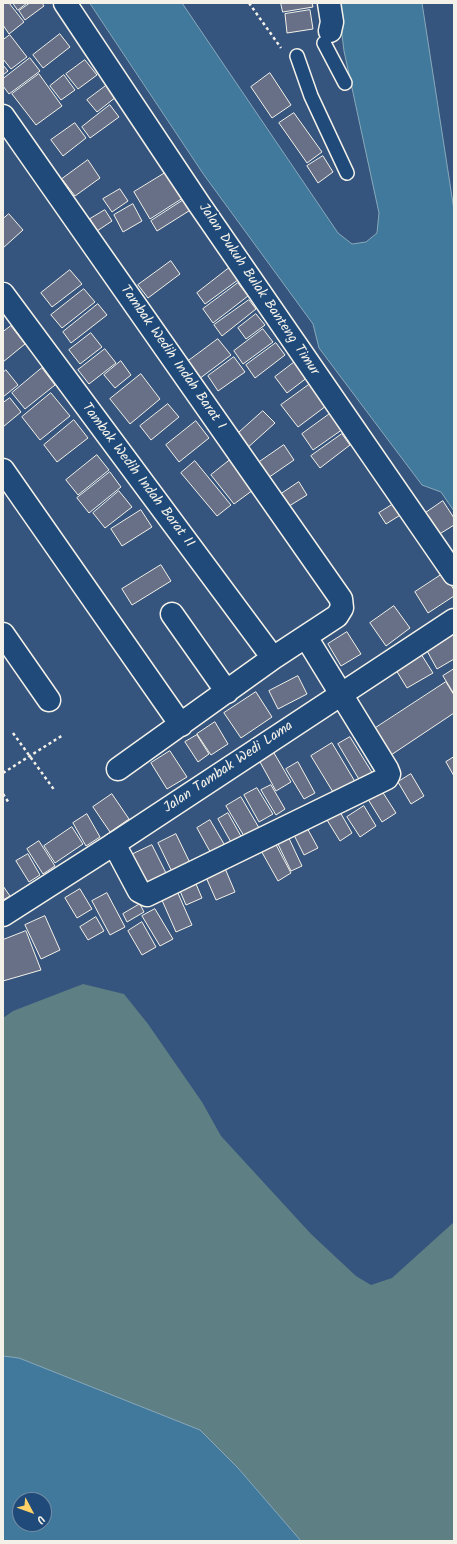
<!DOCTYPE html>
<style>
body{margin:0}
#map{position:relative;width:457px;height:1544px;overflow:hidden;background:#35557e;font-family:Kalam,sans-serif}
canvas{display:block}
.frame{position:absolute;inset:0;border:4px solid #f4f1e8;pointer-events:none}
.north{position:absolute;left:12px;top:1492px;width:40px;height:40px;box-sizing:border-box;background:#1f4a7a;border:1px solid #748da6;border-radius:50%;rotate:131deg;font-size:11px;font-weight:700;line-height:16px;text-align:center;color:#f4f1e8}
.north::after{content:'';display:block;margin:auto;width:14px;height:18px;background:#ffd166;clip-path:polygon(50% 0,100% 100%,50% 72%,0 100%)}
</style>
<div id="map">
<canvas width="457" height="1544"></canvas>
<div class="frame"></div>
<div class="north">U</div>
</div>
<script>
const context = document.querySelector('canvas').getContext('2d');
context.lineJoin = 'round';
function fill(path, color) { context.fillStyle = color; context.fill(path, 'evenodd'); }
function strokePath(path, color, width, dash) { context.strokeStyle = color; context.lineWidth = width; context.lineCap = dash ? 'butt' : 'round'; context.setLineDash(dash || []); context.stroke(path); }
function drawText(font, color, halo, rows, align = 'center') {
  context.font = font + ' Kalam,sans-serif'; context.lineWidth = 4; context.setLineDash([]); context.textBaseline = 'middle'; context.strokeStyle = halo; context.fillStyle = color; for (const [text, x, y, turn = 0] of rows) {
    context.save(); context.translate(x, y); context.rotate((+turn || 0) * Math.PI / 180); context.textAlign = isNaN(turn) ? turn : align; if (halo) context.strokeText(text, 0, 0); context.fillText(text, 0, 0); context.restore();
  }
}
fill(new Path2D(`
 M83,984l41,10 24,30 54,78 19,34 90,98 45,42 15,9 21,-7 62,-56v319h-153l-63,-73 -38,-38 -181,-72 -16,-2v-338l10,-7z`), '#5e7f83');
const water = new Path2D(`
 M90,3h92l156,230 14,11 14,-2 11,-9 2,-20 -35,-162 -6,-48h84l32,207v301l-13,-19 -19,-7 -103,-137 -6,-24 -109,-149z
 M3,1356l16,2 181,72 38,38 63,73h-298zM20,1500h24v24h-24z`);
fill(water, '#41799c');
strokePath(water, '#89a9ba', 1);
const building = new Path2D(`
 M3,3h6l15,19 -15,12 -6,-9z
 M13,3h14l-9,7z
 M30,3h12l2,3 -19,14 -6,-9z
 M281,3h31l1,4 -30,5z
 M310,10l3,19 -26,4 -2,-19z
 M60,34l10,13 -27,21 -10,-13z
 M10,35l17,22 -16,12 -8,-10v-19z
 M30,58l10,13 -31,23 -6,-8v-7z
 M85,60l12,15 -19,14 -12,-15z
 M3,65l5,6 -5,4z
 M270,73l21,32 -19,13 -21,-31z
 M39,74l23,32 -26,19 -24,-31z
 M64,75l11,15 -14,10 -11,-14z
 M107,85l9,12 -19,15 -10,-12z
 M110,105l9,12 -29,21 -8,-11z
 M294,113l28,39 -15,11 -28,-40z
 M75,123l11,15 -23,18 -12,-16z
 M323,156l10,16 -15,11 -11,-17z
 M88,160l12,18 -25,18 -13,-17z
 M170,170l16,26 -36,23 -16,-27z
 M120,189l8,12 -16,11 -9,-13z
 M185,199l7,10 -35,22 -6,-10z
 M133,204l9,17 -19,11 -9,-17z
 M105,210l7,11 -15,10 -7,-12z
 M9,214l14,16 -20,18v-29z
 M171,261l9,13 -32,24 -10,-13z
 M233,265l9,12 -37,27 -8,-11z
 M70,270l12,14 -30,23 -11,-14z
 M238,283l10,13 -35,27 -10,-14z
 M84,289l11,13 -33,26 -11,-13z
 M249,300l7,9 -34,27 -8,-11z
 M98,304l9,11 -36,28 -8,-11z
 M256,314l9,11 -19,14 -8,-11z
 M11,326l14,18 -22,18v-30z
 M263,329l10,13 -30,22 -9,-13z
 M91,333l11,14 -22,17 -11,-14z
 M218,339l13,16 -32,24 -12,-17z
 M276,343l9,12 -30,23 -9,-13z
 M105,349l11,14 -27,21 -11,-14z
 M234,357l11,15 -27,19 -10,-15z
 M121,361l10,14 -16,13 -11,-13z
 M296,361l12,16 -21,16 -12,-16z
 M42,368l13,17 -30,24 -13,-16z
 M6,370l12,15 -15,12v-24z
 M141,374l19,25 -30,25 -20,-25z
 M310,384l16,22 -28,21 -17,-22z
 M51,393l19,23 -30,24 -18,-23z
 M10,398l11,14 -18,15v-24z
 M168,404l11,13 -28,23 -11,-14z
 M263,411l12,12 -30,27 -11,-13z
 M331,413l12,16 -30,21 -11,-16z
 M74,420l14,18 -31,24 -13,-17z
 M196,421l13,17 -30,24 -13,-17z
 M342,434l8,11 -30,23 -9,-12z
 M284,445l10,15 -29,20 -10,-15z
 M97,455l12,15 -31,25 -12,-15z
 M230,460l23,30 -19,14 -23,-29z
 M195,461l36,44 -14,11 -36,-43z
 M110,472l11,15 -32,26 -12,-15z
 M299,482l8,13 -21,13 -8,-12z
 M119,491l13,16 -27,21 -12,-15z
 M443,501l11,17v7l-16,10 -14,-21z
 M395,503l7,11 -16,10 -7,-11z
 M141,510l11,17 -30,19 -11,-17z
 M161,565l10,16 -39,24 -10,-16z
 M444,573l10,17v6l-26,17 -13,-21z
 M394,606l16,22 -24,18 -16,-23z
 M347,632l14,22 -20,12 -13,-22z
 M454,632v27l-17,10 -11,-20z
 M421,654l12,19 -26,15 -11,-18z
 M454,669v25l-11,-18z
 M298,676l9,18 -29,15 -9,-18z
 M446,682l8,13v18l-63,42 -17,-26z
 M256,692l16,25 -31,21 -17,-25z
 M215,722l13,22 -17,11 -14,-21z
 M197,735l12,19 -11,8 -13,-20z
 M350,737l23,37 -13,7 -22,-37z
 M332,743l25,42 -21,12 -25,-41z
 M170,751l17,26 -20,12 -16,-26z
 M274,753l17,29 -15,9 -16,-29z
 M454,757v19l-8,-14z
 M298,762l17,31 -11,6 -18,-30z
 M411,774l13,22 -13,8 -13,-22z
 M271,785l14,24 -9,6 -15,-25z
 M257,788l16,26 -14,8 -15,-27z
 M380,788l16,25 -14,9 -16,-26z
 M112,794l17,25 -19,13 -17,-25z
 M241,797l21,36 -15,8 -21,-35z
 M364,806l12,20 -16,11 -13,-20z
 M340,812l12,21 -12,8 -13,-21z
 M228,813l14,25 -10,6 -14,-25z
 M87,814l13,23 -14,9 -13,-23z
 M210,820l17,29 -14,8 -16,-29z
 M306,826l12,22 -14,7 -11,-22z
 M72,827l11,17 -28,19 -11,-17z
 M286,832l16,34 -11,5 -16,-33z
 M176,834l16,33 -18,9 -16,-33z
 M273,839l18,34 -13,8 -19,-34z
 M39,841l16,25 -12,8 -16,-25z
 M152,845l16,32 -21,10 -16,-32z
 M28,854l12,21 -11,7 -13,-21z
 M224,866l11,26 -19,8 -11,-25z
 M193,877l9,21 -16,7 -9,-21z
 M3,886l7,10 -7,4z
 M80,889l12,20 -15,9 -12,-20z
 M177,891l15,34 -16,7 -15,-34z
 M107,893l18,34 -15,8 -18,-34z
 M140,904l4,8 -17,10 -4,-8z
 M155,909l18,30 -13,7 -18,-30z
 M45,916l15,34 -19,9 -16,-34z
 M96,917l8,14 -16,9 -8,-13z
 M142,922l14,25 -14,8 -14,-24z
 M26,931l15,39 -38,11v-41z`);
fill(building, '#677087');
strokePath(building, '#f4f1e8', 1);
const lane = new Path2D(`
 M324,43l21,40
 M297,56l14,40 36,77`);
const street = new Path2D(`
 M329,3l3,19 -2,9
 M3,116l338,483 1,9 -5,8 -64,42 -155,111
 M3,294l270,364
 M3,470l178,255
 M172,614l55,78
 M3,634l46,66
 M114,844l25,47 8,4 240,-117 2,-4 -2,-5 -81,-132`);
const secondary = new Path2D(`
 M65,3l134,201 255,370
 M3,915l111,-71 340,-224`);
strokePath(lane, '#f4f1e8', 16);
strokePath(street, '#f4f1e8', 25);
strokePath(secondary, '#f4f1e8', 25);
strokePath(new Path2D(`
 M249,3l32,45
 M13,733l42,58
 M3,773l60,-38
 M3,794l6,9`), '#f4f1e8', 2.5, [3, 3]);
strokePath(lane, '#1f4a7a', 13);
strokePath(street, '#1f4a7a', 22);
strokePath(secondary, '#1f4a7a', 22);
drawText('14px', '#f4f1e8', '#1f4a7a', [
 ["Jalan Dukuh Bulak Banteng Timur",258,290,56],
 ["Tambak Wedih Indah Barat I",172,358,55],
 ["Tambak Wedih Indah Barat II",137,476,53],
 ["Jalan Tambak Wedi Lama",229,768,-34]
]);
</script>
